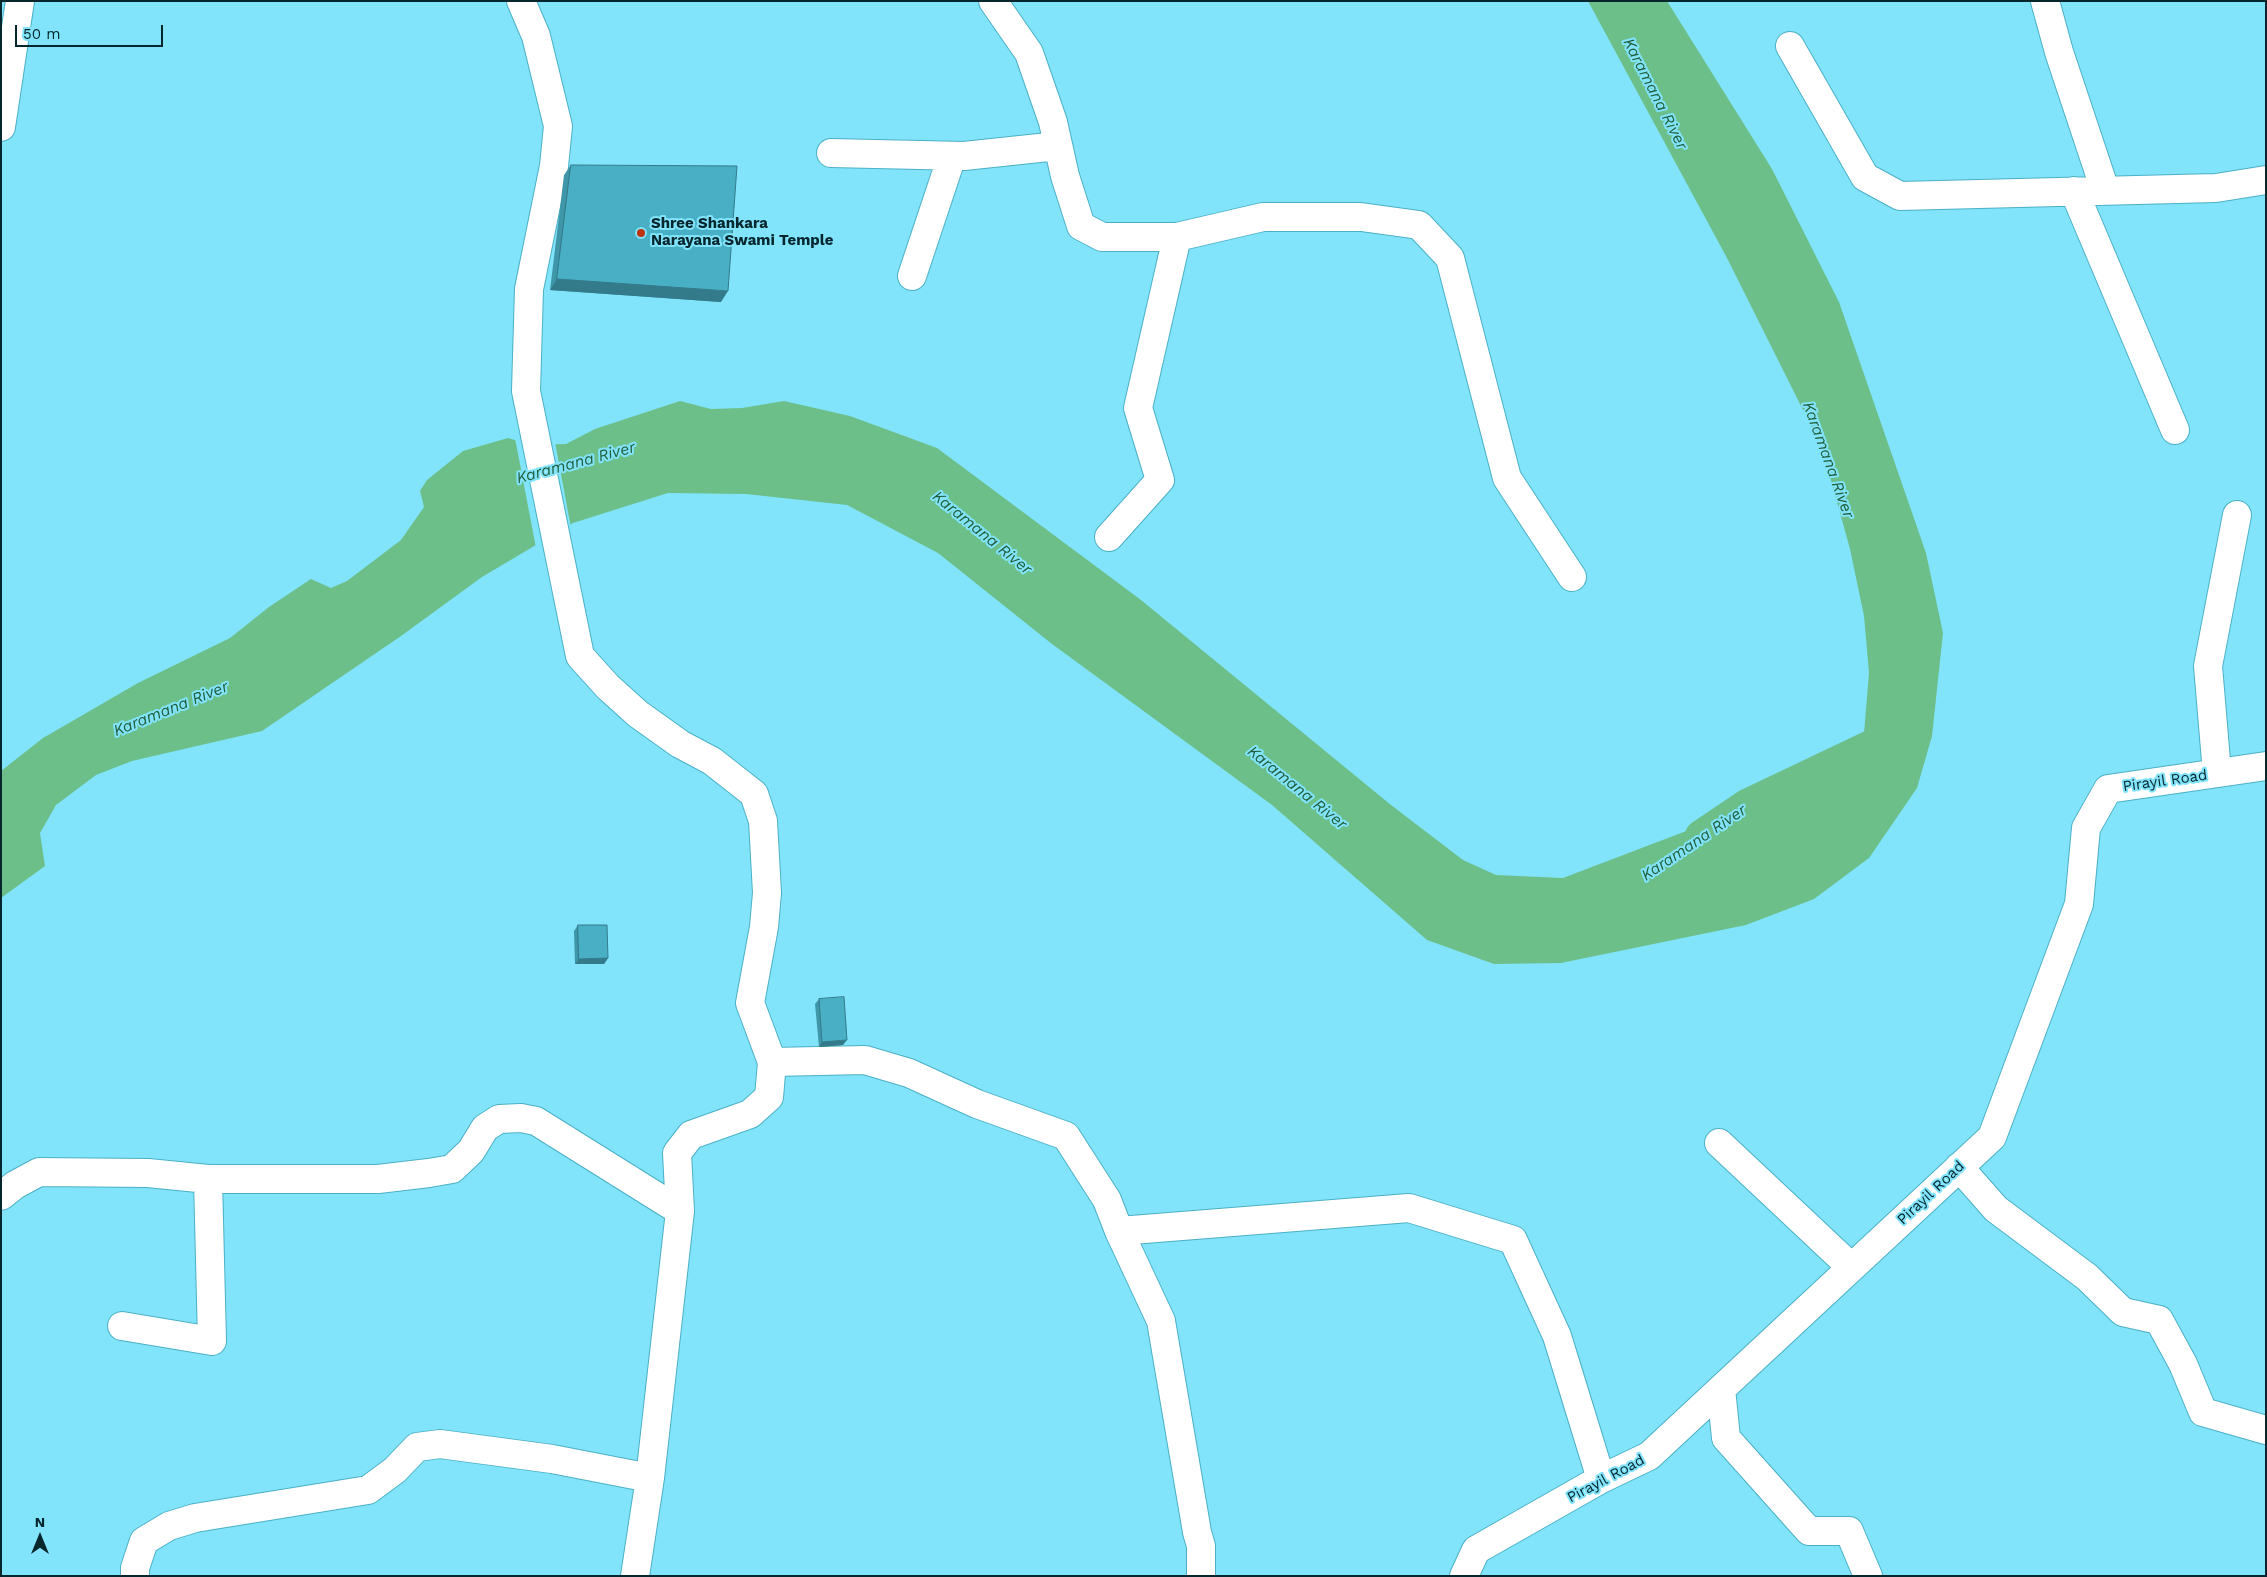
<!DOCTYPE html>
<style>
body{margin:0}
#map{position:relative;width:2267px;height:1577px;overflow:hidden;background:#81e4fb;font-family:"Work Sans",sans-serif}
canvas{display:block}
.frame{position:absolute;inset:0;border:2px solid #05262d;pointer-events:none}
.north{position:absolute;left:15px;top:1512px;width:50px;height:50px;-webkit-text-stroke:4px #81e4fb;paint-order:stroke;rotate:0deg;font-size:14px;font-weight:700;line-height:20px;text-align:center;color:#05262d}
.north::after{content:'';display:block;margin:auto;width:18px;height:22px;background:#05262d;clip-path:polygon(50% 0,100% 100%,50% 72%,0 100%)}
.scale{position:absolute;left:15px;top:25px;width:148px;height:22px;box-sizing:border-box;border:2px solid #05262d;border-top:0;padding-left:6px;font-size:15px;line-height:18px;white-space:nowrap;color:#05262d;-webkit-text-stroke:4px #81e4fb;paint-order:stroke}
</style>
<div id="map">
<canvas width="2267" height="1577"></canvas>
<div class="frame"></div>
<div class="north">N</div>
<div class="scale">50 m</div>
</div>
<script>
const context = document.querySelector('canvas').getContext('2d');
context.lineJoin = 'round';
function fill(path, color) { context.fillStyle = color; context.fill(path, 'evenodd'); }
function strokePath(path, color, width, dash) { context.strokeStyle = color; context.lineWidth = width; context.lineCap = dash ? 'butt' : 'round'; context.setLineDash(dash || []); context.stroke(path); }
function drawText(font, color, halo, rows, align = 'center') {
  context.font = font + ' "Work Sans",sans-serif'; context.lineWidth = 4; context.setLineDash([]); context.textBaseline = 'middle'; context.strokeStyle = halo; context.fillStyle = color; for (const [text, x, y, turn = 0] of rows) {
    context.save(); context.translate(x, y); context.rotate((+turn || 0) * Math.PI / 180); context.textAlign = isNaN(turn) ? turn : align; if (halo) context.strokeText(text, 0, 0); context.fillText(text, 0, 0); context.restore();
  }
}
fill(new Path2D(`
 M1588,1h79l105,168 67,133 87,251 17,80 -11,103 -15,52 -48,70 -55,41 -68,26 -185,38 -67,1 -67,-24 -155,-135 -220,-161 -114,-91 -91,-48 -101,-11 -78,-1 -95,30 -91,54 -81,59 -139,95 -130,30 -36,14 -40,30 -16,28 5,33 -44,32v-127l42,-33 95,-55 92,-45 39,-31 42,-28 20,9 16,-7 54,-41 23,-33 -4,-16 7,-11 36,-29 45,-13 23,7 35,-1 29,-15 85,-28 31,8 31,-1 42,-7 66,15 87,32 204,152 250,205 72,55 33,15 67,3 278,-106 23,-39 5,-60 -5,-57 -14,-67 -28,-101 -95,-190z`), '#6dbf8a');
fill(new Path2D(`
 M515,438l17,5 23,-1 16,86 -35,20z`), '#81e4fb');
strokePath(new Path2D(`
 M1702,837l46,-31 145,-69`), '#6dbf8a', 35);
const minor = new Path2D(`
 M521,1l15,35 22,90 -4,40 -25,123 -3,102 54,265 28,31 30,27 42,30 32,17 42,33 9,27 4,72 -3,34 -14,76 22,59
 M993,1l36,52 24,69 12,54 16,50 21,11h75l-39,171 22,72 -51,57
 M2045,1l14,51 46,138
 M1790,46l75,131 35,19 316,-8 50,-8
 M1,127l19,-126
 M831,153l133,3 94,-10
 M2074,191l101,239
 M1177,237l86,-20h98l58,8 31,33 57,220 65,99
 M912,276l40,-120
 M2217,773l-9,-107 29,-151
 M1719,1143l132,124
 M1959,1167l37,42 91,68 36,35 36,8 24,44 20,48 63,18
 M1,1196l14,-11 24,-13 109,1 60,6h170l51,-6 23,-4 19,-18 14,-23 14,-9 22,-1 15,3 144,90
 M1119,1231l290,-23 104,32 44,96 44,143
 M122,1326l90,15 -4,-162
 M1721,1389l5,49 83,93h40l19,45
 M650,1478l30,-267 -3,-58 14,-18 59,-21 19,-17 3,-35 93,-2 44,13 68,31 89,32 41,64 12,31 42,90 36,211 4,14v30
 M135,1576v-8l9,-27 25,-15 26,-8 173,-28 27,-20 22,-23 23,-3 112,15 98,19 -15,98
 M1464,1576l12,-26 125,-71 48,-23 343,-319 87,-233 7,-76 22,-39 158,-23`);
strokePath(minor, '#4bb0c6', 30);
strokePath(minor, '#fff', 28);
fill(new Path2D(`
 M571,165l150,137 -171,-12 14,-115z
 M578,925l30,33 -4,6h-29l-1,-33z
 M819,999l24,46 -24,2 -4,-43z`), '#3f96a9');
fill(new Path2D(`
 M557,279l171,12 -7,11 -171,-12z
 M608,958l-4,6h-29l4,-5z
 M847,1040l-4,5 -24,2 3,-5z`), '#337a8a');
const building = new Path2D(`
 M571,165l166,1 -9,125 -171,-12z
 M578,925h29l1,33 -29,1z
 M844,997l3,43 -25,2 -3,-43z`);
fill(building, '#49afc5');
strokePath(building, '#337a8a', 1);
for (const [x, y, r, color] of [
 [641,233,5,"#bd330f"]
]) { const dot = new Path2D(); dot.arc(x, y, r, 0, 2 * Math.PI); context.fillStyle = color; context.fill(dot); strokePath(dot, '#81e4fb', 2); }
drawText('bold 15px', '#05262d', '#81e4fb', [
 ["Shree Shankara",651,224],
 ["Narayana Swami Temple",651,241]
], 'left');
drawText('15px', '#05262d', '#81e4fb', [
 ["Pirayil Road",2165,781,-8],
 ["Pirayil Road",1931,1193,-43],
 ["Pirayil Road",1606,1479,-28]
]);
drawText('italic 16px', '#215d3a', '#81e4fb', [
 ["Karamana River",1655,94,63],
 ["Karamana River",1828,460,70],
 ["Karamana River",576,463,-15],
 ["Karamana River",982,533,39],
 ["Karamana River",171,709,-22],
 ["Karamana River",1297,788,39],
 ["Karamana River",1694,843,-34]
]);
</script>
